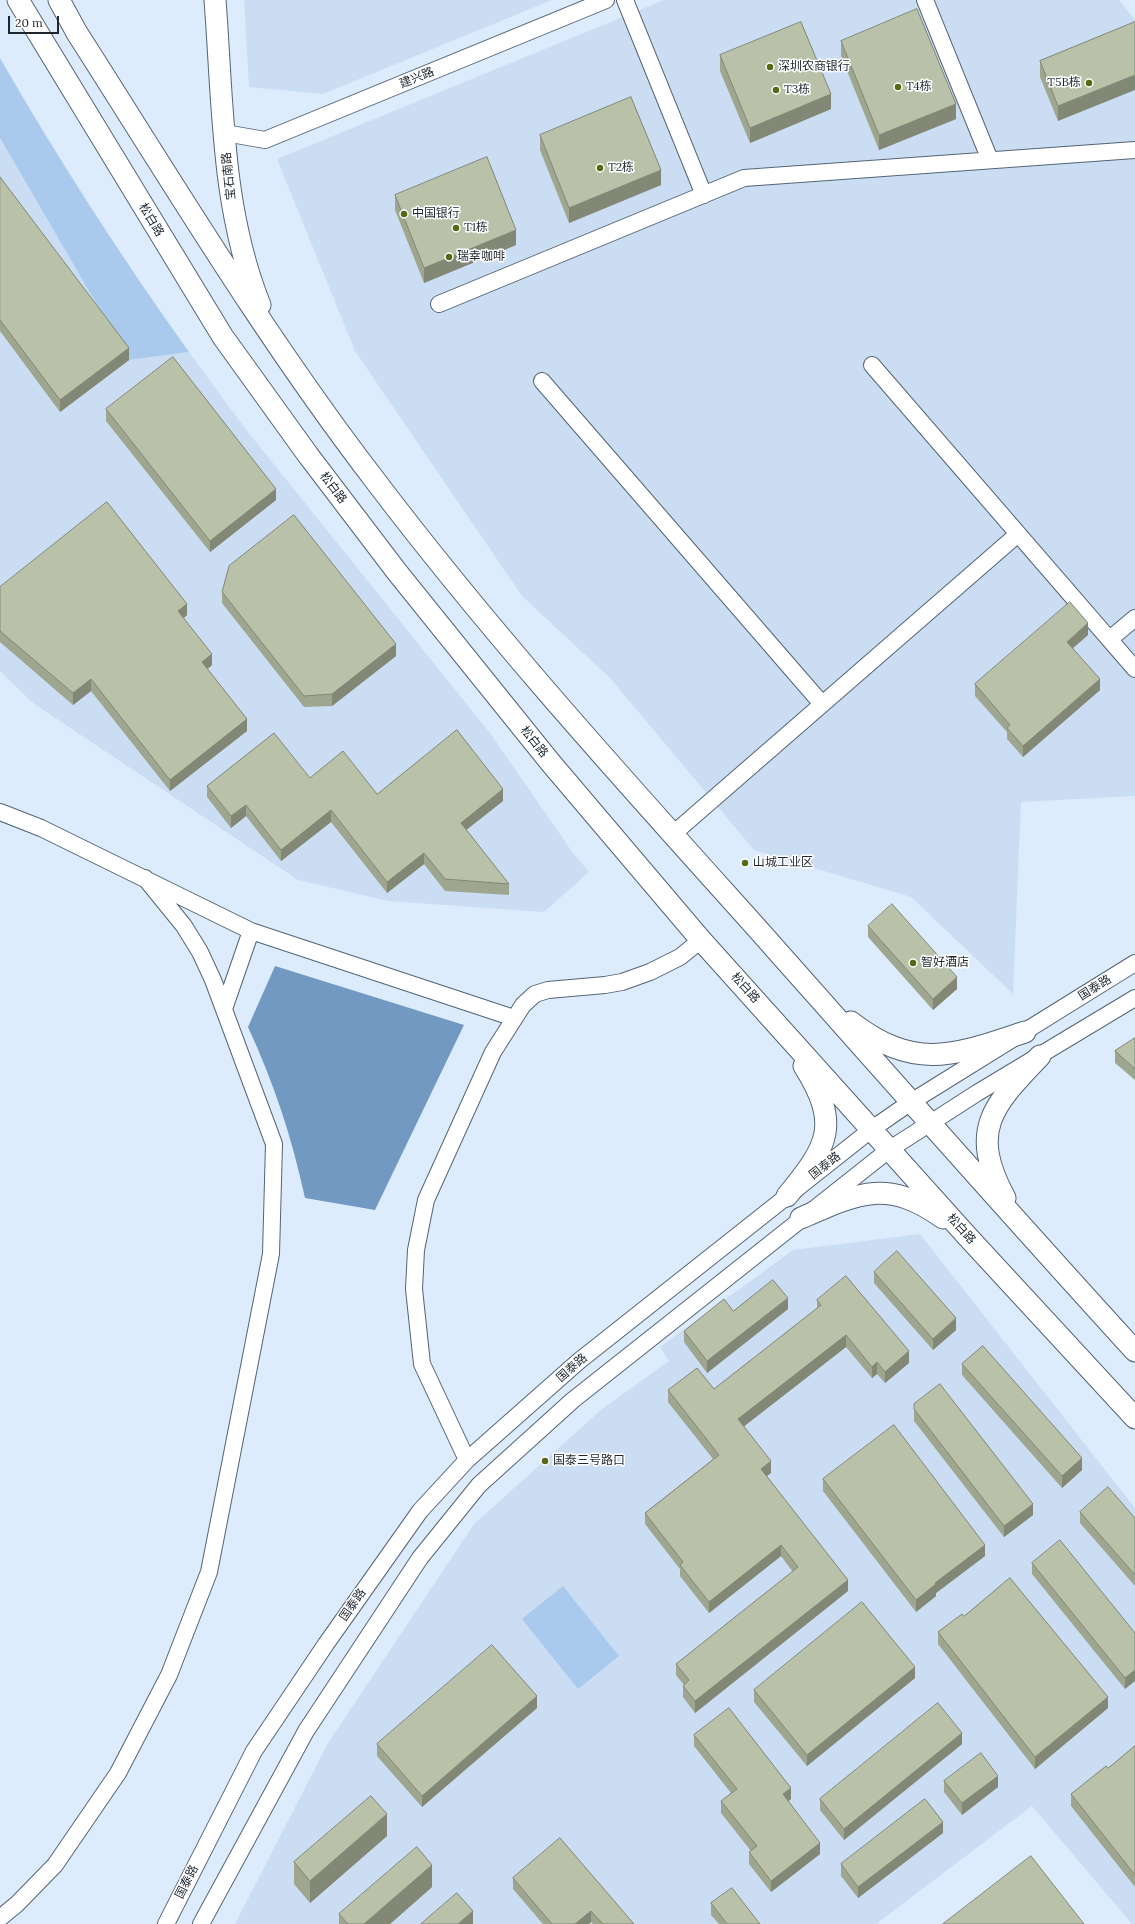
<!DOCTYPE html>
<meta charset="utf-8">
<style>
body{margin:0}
#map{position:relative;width:1135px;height:1924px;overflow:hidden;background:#ddecfd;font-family:Lora,serif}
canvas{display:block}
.scale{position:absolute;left:8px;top:16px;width:51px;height:18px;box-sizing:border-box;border:2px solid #1f262e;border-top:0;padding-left:5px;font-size:12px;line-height:14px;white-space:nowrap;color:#1f262e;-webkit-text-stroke:3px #fff;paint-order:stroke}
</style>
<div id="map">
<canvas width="1135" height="1924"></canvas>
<div class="scale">20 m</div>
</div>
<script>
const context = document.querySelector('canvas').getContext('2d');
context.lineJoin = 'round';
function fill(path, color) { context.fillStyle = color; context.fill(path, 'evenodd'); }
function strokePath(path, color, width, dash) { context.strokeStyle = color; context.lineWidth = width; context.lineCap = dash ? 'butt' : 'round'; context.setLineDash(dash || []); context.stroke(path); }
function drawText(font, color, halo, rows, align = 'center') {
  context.font = font + ' Lora,"Noto Sans SC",serif'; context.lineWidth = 3; context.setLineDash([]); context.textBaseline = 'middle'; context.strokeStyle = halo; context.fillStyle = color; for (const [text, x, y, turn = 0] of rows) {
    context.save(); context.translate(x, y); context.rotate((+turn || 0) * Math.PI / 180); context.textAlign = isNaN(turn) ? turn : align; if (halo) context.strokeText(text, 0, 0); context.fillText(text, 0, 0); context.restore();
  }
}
fill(new Path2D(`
 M244,0h308l-229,94 -74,-7z
 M664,0h455l16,20v776l-114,6 -8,192 -102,-97 -157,-47 -144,-172 -88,-82 -167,-245 -78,-192z
 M0,138l129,222 60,-8 55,75 246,306 83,120 16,19 -45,40 -156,-11 -90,-21 -265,-177 -33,-32z
 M920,1234l215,274v416h-3l-100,-118 -156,118h-641l93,-181 146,-219 128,-115 67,-48 -9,-14 133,-97z`), '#caddf2');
fill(new Path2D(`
 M0,58c58,101 121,199 189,294l-60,8 -129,-222z
 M563,1586l56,70 -41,33 -56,-70z`), '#a9caed');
fill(new Path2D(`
 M275,966l189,59 -89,185 -70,-12c-13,-60 -31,-115 -57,-171z`), '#7299c2');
const minor = new Path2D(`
 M625,0l79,195
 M925,0l65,160
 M225,133l40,7 341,-140
 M439,304l305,-126 391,-28
 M872,365l263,304
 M542,381l280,323
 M1110,639l25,-21
 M0,812l41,16 210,103 263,87
 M673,834l345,-300
 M224,1009l27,-78
 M467,1460l-45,-96 -8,-75 2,-39 10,-50 67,-148 30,-47 12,-11 13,-4 57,-5 17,-3 28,-10 30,-15 21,-17
 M0,1918l17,-14 38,-39 63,-92 51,-98 40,-103 62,-318 3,-110 -61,-164 -13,-28 -16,-26 -39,-48
 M166,1924l88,-173 72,-107 94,-133 47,-51 112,-99 293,-232 39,-27 224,-139
 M201,1924l105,-193 114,-173 59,-73 94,-85 317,-251 87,-56 158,-95`);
const major = new Path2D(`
 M18,0l205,337 85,118 89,117 153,190 151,178 266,296 168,182
 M59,0l18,33c96,150 188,304 297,446 118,156 250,301 381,447 126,142 252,285 380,425
 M215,0c8,102 6,208 45,305
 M851,1022c65,50 104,33 174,10
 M787,1196c41,-50 54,-71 17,-130
 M1005,1198c-37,-68 -12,-93 35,-142
 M801,1218c57,-25 86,-40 142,0`);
strokePath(minor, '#546476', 18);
strokePath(major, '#546476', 23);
strokePath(minor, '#fff', 16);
strokePath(major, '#fff', 21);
fill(new Path2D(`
 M1135,22l-77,99 -18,-44v-16z
 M841,41l115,78 -77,31 -38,-94z
 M720,55l111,54 -81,34 -30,-72z
 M540,135l121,50 -92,38 -29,-73z
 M0,177l129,183 -69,52 -60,-81z
 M395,195l121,50 -92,38 -29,-73z
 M106,409l170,91 -66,52 -104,-131z
 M0,587l187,28 -3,3 28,47 -4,4 39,62 -77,60 -79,-100 -18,14 -73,-63z
 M222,592l174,64 -64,50 -28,1 -82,-104z
 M1088,635l-15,13 27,42 -77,67 -16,-18v-7l-32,-36v-12z
 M310,778l67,16 126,7 -37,29 43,54v11l-64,-4 -21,-27 -37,29 -56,-71 -50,39 -35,-45 -15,12 -24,-31v-11z
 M868,926l89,63 -24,21 -65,-73z
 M1135,1038v42l-20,-17v-12z
 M874,1272l82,58 -23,20 -59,-67z
 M817,1300l92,63 -24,20 -8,-9 -5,4 -26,-31 -102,79 27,47 -4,3 81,115 -153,122 -12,-16v-11l1,-1 -8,-10v-11l117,-92 -12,-16 -72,57 -29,-37v-7l-35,-45v-11l68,-54 -45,-57v-12l46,-1 103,-80z
 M788,1309l-81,64 -23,-31v-11l49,-20z
 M962,1364l120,106 -20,18 -100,-113z
 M914,1404l119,111 -29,22 -90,-116z
 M823,1479l162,77 -49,37v3l-20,16 -93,-121z
 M1080,1512l55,6v68l-55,-63z
 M1032,1563l103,70 -10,56 -93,-115z
 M964,1616l144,92 -73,61 -97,-125v-12z
 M915,1678l-108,88 -53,-64v-12z
 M537,1708l-115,99 -45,-51v-12z
 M694,1735l97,64 -3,2 32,53 -49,38 -22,-28v-12l2,-1 -30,-38v-12l10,-8 -37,-47z
 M962,1744l-118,96 -24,-30v-11z
 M1135,1746v141l-64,-81v-12l37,-26z
 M944,1781l54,6 -36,28 -18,-23z
 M943,1833l-85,65 -17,-22v-12z
 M387,1836l-77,67 -16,-19v-22z
 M513,1878l121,46h-41l-2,-2 -2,2h-46l-30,-35z
 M432,1887l-42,37h-51v-10z
 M711,1903l49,21h-41l-8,-9z`), '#9fa690');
fill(new Path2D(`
 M1135,75v15l-77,31v-15z
 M831,94v15l-81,34v-15z
 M956,104v15l-77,31v-15z
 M661,170v15l-92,38v-15z
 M516,230v15l-92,38v-15z
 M129,348v12l-69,52v-12z
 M276,489v11l-66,52v-11z
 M187,604v11l-9,7v-11z
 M1088,623v12l-21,18v-11z
 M396,644v12l-64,50v-12z
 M212,654v11l-10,8v-11z
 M91,679v12l-18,14v-12z
 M1100,679v11l-77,67v-11z
 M247,719v12l-77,60v-11z
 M503,789v12l-42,33v-11z
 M246,805v11l-15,12v-12z
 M331,810v12l-50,39v-11z
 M424,853v11l-37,29v-11z
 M957,977v12l-24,21v-11z
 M788,1298v11l-81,64v-12z
 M956,1318v12l-23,20v-11z
 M846,1335v12l-108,84v-12z
 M909,1351v12l-24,20v-11z
 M877,1362v12l-5,4v-11z
 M1082,1458v12l-20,18v-12z
 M771,1461v12l-10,7v-11z
 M1033,1504v11l-29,22v-11z
 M781,1545v11l-72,57v-11z
 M985,1545v11l-49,37v3l-20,16v-12l19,-17z
 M848,1580v11l-153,122v-12z
 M915,1667v11l-108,88v-11z
 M1135,1670v11l-10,8v-11z
 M537,1696v12l-115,99v-11z
 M1108,1697v11l-73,61v-12z
 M962,1733v11l-118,96v-11z
 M998,1776v11l-36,28v-12z
 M791,1788v11l-8,7v-12z
 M387,1814v22l-77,67v-22z
 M943,1822v11l-85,65v-11z
 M820,1843v11l-49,38v-11z
 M432,1865v22l-42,37h-26z
 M473,1911v13h-15z
 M591,1911v11l-2,2h-14z`), '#828776');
const building = new Path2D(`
 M917,9l39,95 -77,31 -38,-94z
 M801,22l30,72 -81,34 -30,-73z
 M1135,22v53l-77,31 -18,-45z
 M631,97l30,73 -92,38 -29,-73z
 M487,157l29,73 -92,38 -29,-73z
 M0,177l129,171 -69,52 -60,-80z
 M173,357l103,132 -66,52 -104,-132z
 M107,502l80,102 -9,7 34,43 -10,8 45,57 -77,61 -79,-101 -18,14 -73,-62v-44z
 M294,515l102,129 -64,50 -28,2 -82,-104 7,-26z
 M1070,602l18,21 -21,19 33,37 -77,67 -16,-18 3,-3 -35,-41z
 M457,730l46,59 -42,34 48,61 -64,-5 -21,-26 -37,29 -56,-72 -50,40 -35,-45 -15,11 -24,-30 67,-53 36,45 33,-27 34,43z
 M892,904l65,73 -24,22 -65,-73z
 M1135,1038v31l-20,-18z
 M897,1251l59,67 -23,21 -59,-67z
 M846,1276l63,75 -24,21 -8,-10 -5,5 -26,-32 -108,84 33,42 -10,8 87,111 -153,121 -12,-15 6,-6 -13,-16 122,-97 -17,-22 -72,57 -29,-37 3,-3 -38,-49 74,-58 -51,-65 29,-22 17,21 107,-84 -4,-5z
 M773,1280l15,18 -81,63 -23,-30 40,-32 9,12z
 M983,1346l99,112 -20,18 -100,-112z
 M940,1384l93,120 -29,22 -90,-117v-5z
 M894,1425l91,120 -50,38 1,1 -20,16 -93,-121z
 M1108,1487l27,31v57l-55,-63z
 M1060,1540l75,93v37l-10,8 -93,-115z
 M1010,1578l98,119 -73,60 -97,-125 24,-18 2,2z
 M862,1602l53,65 -108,88 -53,-65z
 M492,1645l45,51 -115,100 -45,-52z
 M938,1703l24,30 -118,96 -24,-30z
 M729,1708l62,80 -8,6 37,49 -49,38 -22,-29 8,-6 -36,-45 16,-12 -43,-54z
 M1135,1746v129l-64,-81 35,-28 2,2z
 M981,1753l17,23 -36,27 -18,-22z
 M371,1796l16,18 -77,67 -16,-19z
 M925,1799l18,23 -85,65 -17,-23z
 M560,1838l74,86h-31l-12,-13 -16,13h-23l-39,-46z
 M417,1847l15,18 -68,59h-16l-9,-10z
 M1031,1856l53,68h-141z
 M732,1888l28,36h-33l-16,-21z
 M457,1893l16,18 -15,13h-37z`);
fill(building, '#b9c1a8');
strokePath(building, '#828776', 1);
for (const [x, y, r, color] of [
 [770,67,4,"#576914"],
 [1089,83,4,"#576914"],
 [898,87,4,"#576914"],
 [776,90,4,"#576914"],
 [600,168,4,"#576914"],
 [404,214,4,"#576914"],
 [456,228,4,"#576914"],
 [449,257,4,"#576914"],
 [745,863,4,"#576914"],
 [913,963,4,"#576914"],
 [545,1461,4,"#576914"]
]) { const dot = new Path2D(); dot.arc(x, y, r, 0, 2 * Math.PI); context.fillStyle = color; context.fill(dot); strokePath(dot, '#fff', 1.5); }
drawText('12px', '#1f262e', '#fff', [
 ["深圳农商银行",778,67],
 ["T5B栋",1081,83,"right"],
 ["T4栋",906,87],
 ["T3栋",784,90],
 ["T2栋",608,168],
 ["中国银行",412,214],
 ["T1栋",464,228],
 ["瑞幸咖啡",457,257],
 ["山城工业区",753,863],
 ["智好酒店",921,963],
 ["国泰三号路口",553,1461]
], 'left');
drawText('12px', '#1f262e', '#fff', [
 ["建兴路",417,78,-22],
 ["宝石南路",229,176,-96],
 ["松白路",151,220,59],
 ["松白路",333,488,53],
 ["松白路",534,742,51],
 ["松白路",745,988,48],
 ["国泰路",1095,988,-32],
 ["国泰路",825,1166,-38],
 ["松白路",961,1229,48],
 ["国泰路",572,1368,-41],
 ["国泰路",353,1605,-55],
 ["国泰路",187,1882,-63]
]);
</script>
